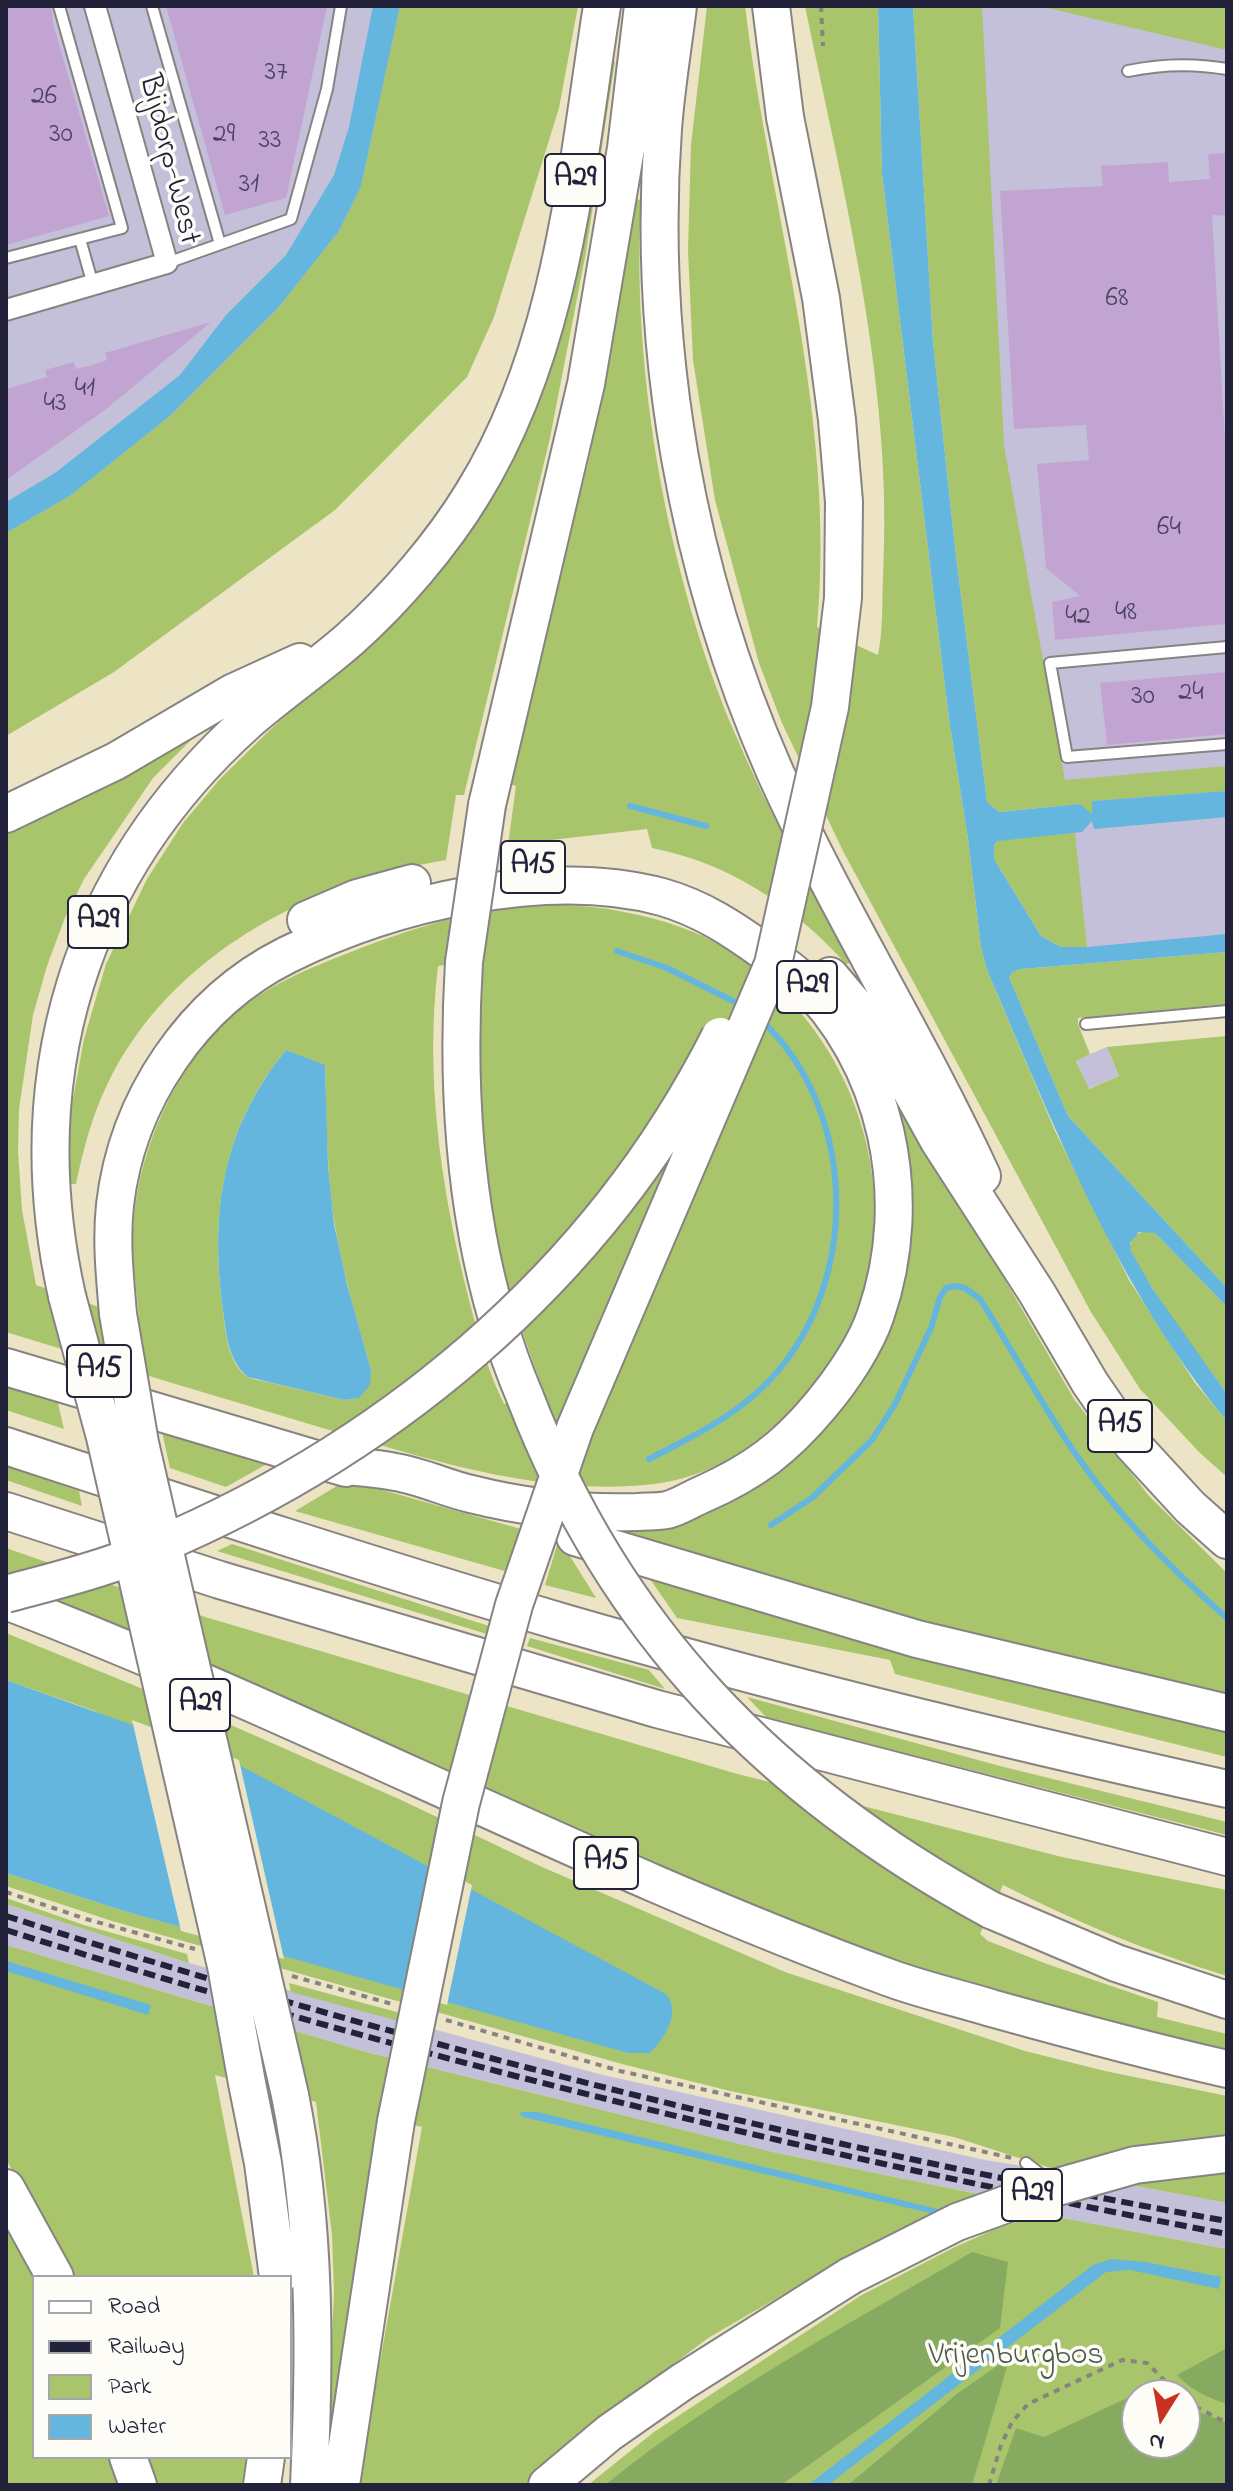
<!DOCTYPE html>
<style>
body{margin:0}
#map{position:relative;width:1233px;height:2491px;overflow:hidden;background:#ece4c5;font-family:"Indie Flower",sans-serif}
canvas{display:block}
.frame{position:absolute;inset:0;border:8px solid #22223b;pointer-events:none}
.legend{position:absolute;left:32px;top:2275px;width:260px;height:184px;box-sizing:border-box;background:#fdfcf7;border:2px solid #a5a5ac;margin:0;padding:10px 14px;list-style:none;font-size:24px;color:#22223b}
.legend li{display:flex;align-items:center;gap:16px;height:40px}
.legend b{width:40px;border:2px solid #a5a5ac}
.north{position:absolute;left:1121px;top:2379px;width:80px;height:80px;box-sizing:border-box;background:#fdfcf7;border:2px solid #a5a5ac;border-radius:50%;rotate:191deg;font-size:22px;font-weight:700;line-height:32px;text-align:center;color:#22223b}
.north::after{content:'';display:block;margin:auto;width:28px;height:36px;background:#c8321e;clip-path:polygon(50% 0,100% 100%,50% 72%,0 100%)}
</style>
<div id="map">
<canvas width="1233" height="2491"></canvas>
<div class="frame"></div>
<ul class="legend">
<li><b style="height:10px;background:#fff"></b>Road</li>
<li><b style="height:10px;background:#22223b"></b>Railway</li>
<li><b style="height:22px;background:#a8c56b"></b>Park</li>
<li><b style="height:22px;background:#64b6df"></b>Water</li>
</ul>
<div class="north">N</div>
</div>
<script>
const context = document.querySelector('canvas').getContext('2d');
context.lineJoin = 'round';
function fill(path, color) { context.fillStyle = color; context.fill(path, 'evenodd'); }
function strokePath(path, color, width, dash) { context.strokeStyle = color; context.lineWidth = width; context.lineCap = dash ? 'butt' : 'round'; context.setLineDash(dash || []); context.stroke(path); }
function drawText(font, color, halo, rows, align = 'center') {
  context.font = font + ' "Indie Flower",sans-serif'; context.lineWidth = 7; context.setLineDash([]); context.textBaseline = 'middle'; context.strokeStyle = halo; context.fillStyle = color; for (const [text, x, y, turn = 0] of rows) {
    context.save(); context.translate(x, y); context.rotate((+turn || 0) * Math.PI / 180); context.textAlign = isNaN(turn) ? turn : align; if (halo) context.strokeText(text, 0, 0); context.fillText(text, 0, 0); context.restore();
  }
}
fill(new Path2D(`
 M6,6h426l-59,281 -367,289z
 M962,6h265v944l-146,14 -84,-494z
 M1107,1047l12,29 -31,13 -12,-29z
 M6,1904l183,59 414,112 382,85 81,13 161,30v46l-186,-35 -63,-20 -201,-41 -411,-101 -360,-107z`), '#c5c0da');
fill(new Path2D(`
 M400,6h178l-19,102 -65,209 -27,60 -132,133 -221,162 -108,64v-203l65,-38 100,-80 106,-106 62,-78 22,-45z
 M707,6h38c25,206 92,411 72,621l61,28c5,-25 4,-53 5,-79 11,-190 -40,-384 -78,-570h73l4,168 67,545 19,120 13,108 6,23 68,161 74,149 66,103 32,38v56l-27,-24 -60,-64 -49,-77 -248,-461 -61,-128 -23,-60 -44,-163 -22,-140 -5,-109 3,-106z
 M913,6h69l22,440 61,334 162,-14v25l-135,10v14l-12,-11 -81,8 -12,-10 -32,-254 -22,-206z
 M1039,6h188v44z
 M606,60l9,1 -29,191 -36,186 -86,357h-8l-10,65c-136,22 -277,95 -339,225 -15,31 -24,65 -31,99h-7l1,-69 14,-76 22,-75 41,-85 36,-56 37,-44 54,-53 102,-92 128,-161 23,-43 18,-52z
 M634,199l7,1c-10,170 26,372 92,529 34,81 77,156 119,233l-6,2c-52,-58 -117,-101 -194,-116l-5,-19 -139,16 8,-59 -7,-2 81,-329z
 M198,733l-45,45 -69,101 -20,41 -17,46 -14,49 -14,94 -1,43 4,58 14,75 103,36c-2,-30 -7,-60 -6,-89 3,-73 35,-149 85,-203 26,-28 67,-51 103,-65 98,-40 195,-74 303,-52 36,7 73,18 104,38 136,83 192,272 105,410 -13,22 -33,41 -51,59 -39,37 -83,62 -138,66 -111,10 -223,-28 -328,-59 -104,-31 -207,-62 -310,-94v-504zM480,960c0,51 -5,104 -2,154 6,96 31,186 65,275l-39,15c-18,-36 -28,-77 -38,-116 -26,-106 -41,-214 -28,-322zM286,1050l39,16c2,53 1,107 10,160 8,49 23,96 36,144l-12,28 -15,2c-24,-6 -48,-11 -72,-17 -7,-2 -18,-3 -24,-6 -20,-12 -23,-46 -25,-67 -13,-97 -1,-182 63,-260z
 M1075,833l12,114h-26l-20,-11 -47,-77v-14l4,-4 8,-3z
 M1227,952v52l-149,14v6l12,30 -14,7 13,28 30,-13 -12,-29 120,-11v252l-159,-172 -59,-139 2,-5 10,-3z
 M871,1049l203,350 75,97 78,77v123c-214,-43 -423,-110 -632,-173l67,-3 179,-112 22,-28 32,-65 7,-30 10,-69 -5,-59z
 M1147,1231l8,2 72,74v87c-15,-22 -97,-130 -97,-148 1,-10 9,-14 17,-15z
 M6,1376l49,15 9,38 -58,-19z
 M161,1427l113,33 -48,27 -56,-19z
 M6,1465l73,26 3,15 -76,-26z
 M347,1480l174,49 -13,43 -213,-61z
 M232,1544l260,83 -2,8 -273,-84z
 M557,1545h6l33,53 -51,-13z
 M6,1548l199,69 529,156 328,84 165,33v86c-78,-24 -151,-54 -224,-91l-23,49 8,7 59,23 111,38 -1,15 70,17v19l-275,-71 -181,-64 -765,-329z
 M648,1576l579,148v33l-332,-83 -5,-14 -213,-42z
 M6,1633l225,92 168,74 143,68 243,105 240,79 80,20 122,25v107l-161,-30 -112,-36 -224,-46 -108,-27 -510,-143 -106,-35v-13l118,38 214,59 -243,-259 -89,-31z
 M530,1638l119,32 16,19 -138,-43z
 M747,1697l253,69 227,56v13l-460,-117z
 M6,1898l78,27 103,29 2,9 -183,-59z
 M6,1945l360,107 411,101 201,41 -2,4 -135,63 -133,77 -133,101 -50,46h-167l64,-358 -39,-10 -44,310 -11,-2 6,-134 -2,-56 -16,-133 -101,-27 39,202h-183l-65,-118z
 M289,1983l115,31 -2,8 -111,-30z
 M1041,2214l186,35v236h-639l66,-53 206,-136 95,-49 38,-17zM1137,2395h48v48h-48z
 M6,2216l35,61h-7v180h81l9,28h-118z
 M145,2457h101l-4,28h-90z`), '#a8c56b');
fill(new Path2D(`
 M972,2252l36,10 -8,66 -219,157h-176c112,-91 243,-160 367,-233z
 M1227,2348v56c-20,-7 -35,-13 -50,-29z
 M1010,2357l-38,128h-124l110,-92z
 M1159,2383l12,12h-34v48h48v-37l42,17v62h-231l20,-57 28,9z`), '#86aa5f');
fill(new Path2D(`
 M373,6h27l-39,180 -22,45 -62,78 -106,106 -100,80 -65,38v-31l49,-29 125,-98 46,-60 60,-60 48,-80 15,-48z
 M878,6h35l20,336 22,206 32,254 12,10 81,-8 12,10v-13l135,-10v26l-133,12 -2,-8 -10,11 -84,9 -4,4v14l47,77 20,11h26l140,-13v18l-206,17 -9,3 -3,5 59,139 159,172v19l-72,-74 -16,-1 -9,11 1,8 21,37 75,106v27c-110,-132 -173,-295 -240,-451l-6,-23 -13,-108 -19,-120 -67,-545z
 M286,1050l39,15 3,100 6,59 13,60 24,86 -1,15 -11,13 -15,2 -96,-23c-20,-16 -22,-43 -25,-67 -13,-99 -1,-181 63,-260z
 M6,1680l222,79 438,235c16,18 -2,45 -16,59h-22l-504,-142 -118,-38z
 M6,1961l145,44 -3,10 -142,-44z
 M521,2112h16l409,99 -8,4 -415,-98 -3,-2z
 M1111,2259l34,3 76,15 -2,12 -89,-19 -24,2 -278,213h-20l285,-220z`), '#64b6df');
fill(new Path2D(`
 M132,1720l107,40 45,199 -103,-28z
 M435,1865l37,20 -25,120 -39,-11z`), '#ece4c5');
strokePath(new Path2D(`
 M630,806l76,20
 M617,951l50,17 74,37
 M649,1459c47,-24 99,-49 133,-93 78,-97 72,-258 -19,-344
 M771,1525l42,-28 59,-57 23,-36 36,-76 9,-31 6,-9 9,-2 10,2 15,11c33,52 62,107 97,157 42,61 94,113 150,162`), '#64b6df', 6);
fill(new Path2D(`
 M6,6h45l2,17 56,193 -103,29z
 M166,6h161l-41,192 -61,17z
 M1227,153v63l-15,-1 13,225h2v184l-172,16 -3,-38 28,-6 -34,-28 -9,-104 52,-4 -3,-35 -72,4 -14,-238 103,-5 -2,-20 67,-4 1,20 41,-3 -2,-25z
 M211,322l-106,88 -99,70v-91l41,-12 -2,-7 29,-8 2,7 16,-4 15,-5 -2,-7z
 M1227,672v62l-120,11 -7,-62z`), '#c2a4d2');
const service = new Path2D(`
 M152,6l68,238
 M1128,71c33,-7 65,-8 99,-2
 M80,239l13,46
 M6,258l116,-30 -63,-222
 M167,263l124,-44 36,-130 14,-83
 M1227,647l-177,16 17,94 160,-13
 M1086,1024l141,-13
 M1026,2163l13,10 2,13`);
const minor = new Path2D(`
 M6,310l161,-47 -72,-257`);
const motorway = new Path2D(`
 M678,6c-5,41 -12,82 -15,123 -16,219 24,443 112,643 62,138 144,267 207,404
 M771,6l14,111
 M487,805l99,-421 40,-236 17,-142
 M6,814l110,-53 116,-68 68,-31
 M306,920l51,-22 55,-15
 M464,962c-9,147 3,298 61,435
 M830,976l38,45 30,46 41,74 98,152 53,90 42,61 58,63 37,33
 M67,1296c-49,-220 12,-423 180,-574 33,-29 70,-54 103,-83 45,-40 92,-95 123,-146 90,-146 103,-322 129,-487
 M118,1314c-3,-37 -7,-72 -3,-109 12,-105 78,-203 172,-250 105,-52 259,-89 375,-58 39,11 71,32 104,56 10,7 22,14 31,23 91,84 119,222 79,338 -10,31 -35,67 -56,92 -35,42 -67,66 -117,88 -12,5 -24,13 -36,16 -9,2 -21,1 -30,2 -58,2 -110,-4 -166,-18 -26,-6 -50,-18 -76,-22 -19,-4 -40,-5 -59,-7
 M6,1367l340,101
 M6,1446c186,61 372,122 559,177 218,63 440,117 662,166
 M6,1511l214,69 437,129 570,148
 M575,1537l342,102 310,74
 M6,1601c300,115 583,267 884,377 33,12 68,20 101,30 79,22 157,43 236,61
 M991,1910l125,53 111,37
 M247,2083l16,80 15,114
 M290,2095c26,129 25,258 19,390
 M6,2188l49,89
 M128,2457l10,28
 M262,2485l4,-28
 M341,2485l55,-364
 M547,2485l62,-52 73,-51 168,-106`);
strokePath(service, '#878380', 14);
strokePath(minor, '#878380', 24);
strokePath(motorway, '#878380', 40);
strokePath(new Path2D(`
 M821,6l2,40
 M6,1892l80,27 109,30
 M292,1976l100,28
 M446,2020l174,51 392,87
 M1185,2401l42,22
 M989,2485l12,-40 11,-23 16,-18 94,-44 25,3 32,32`), '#878380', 4, [6, 6]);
strokePath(service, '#fff', 10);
strokePath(minor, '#fff', 20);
strokePath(motorway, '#fff', 36);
strokePath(new Path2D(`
 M6,1916c399,128 808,232 1221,305
 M6,1930c401,127 808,226 1221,304`), '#22223b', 6, [12, 6]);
const motorwayBridge = new Path2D(`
 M464,962l23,-157
 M67,1296l38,141 121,529 21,117
 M118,1314l22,129 150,652
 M525,1397c90,234 247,394 466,513
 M6,1594c41,-11 83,-21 122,-36 252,-100 469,-278 592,-522
 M396,2121l65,-318 53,-198 61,-177 198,-464 57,-257 13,-109 1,-96 -7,-82 -16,-122 -36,-181
 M850,2276l107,-54 83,-30 95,-27 92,-11`);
strokePath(motorwayBridge, '#878380', 40, []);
strokePath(motorwayBridge, '#fff', 36);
drawText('28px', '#4a4261', null, [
 ["37",276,74],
 ["26",44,98],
 ["30",61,136],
 ["29",224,136],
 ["33",270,142],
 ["31",249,186],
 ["68",1117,300],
 ["41",85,390],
 ["43",55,405],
 ["64",1169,529],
 ["48",1126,614],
 ["42",1078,618],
 ["24",1191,694],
 ["30",1143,698]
]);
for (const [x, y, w] of [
 [575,180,60],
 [533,867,64],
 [98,922,60],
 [807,987,60],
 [99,1371,64],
 [1120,1426,64],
 [200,1705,60],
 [606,1863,64],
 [1032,2195,60]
]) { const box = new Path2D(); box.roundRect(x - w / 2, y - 26, w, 52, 6); context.fillStyle = '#fdfcf7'; context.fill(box); strokePath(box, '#22223b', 2); }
drawText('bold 30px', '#22223b', null, [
 ["A29",575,180],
 ["A15",533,867],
 ["A29",98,922],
 ["A29",807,987],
 ["A15",99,1371],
 ["A15",1120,1426],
 ["A29",200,1705],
 ["A15",606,1863],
 ["A29",1032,2195]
]);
drawText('32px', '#22223b', '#fdfcf7', [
 ["Bijdorp-West",167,160,76]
]);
drawText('32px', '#515b4c', '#fdfcf7', [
 ["Vrijenburgbos",1016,2358]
]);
</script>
